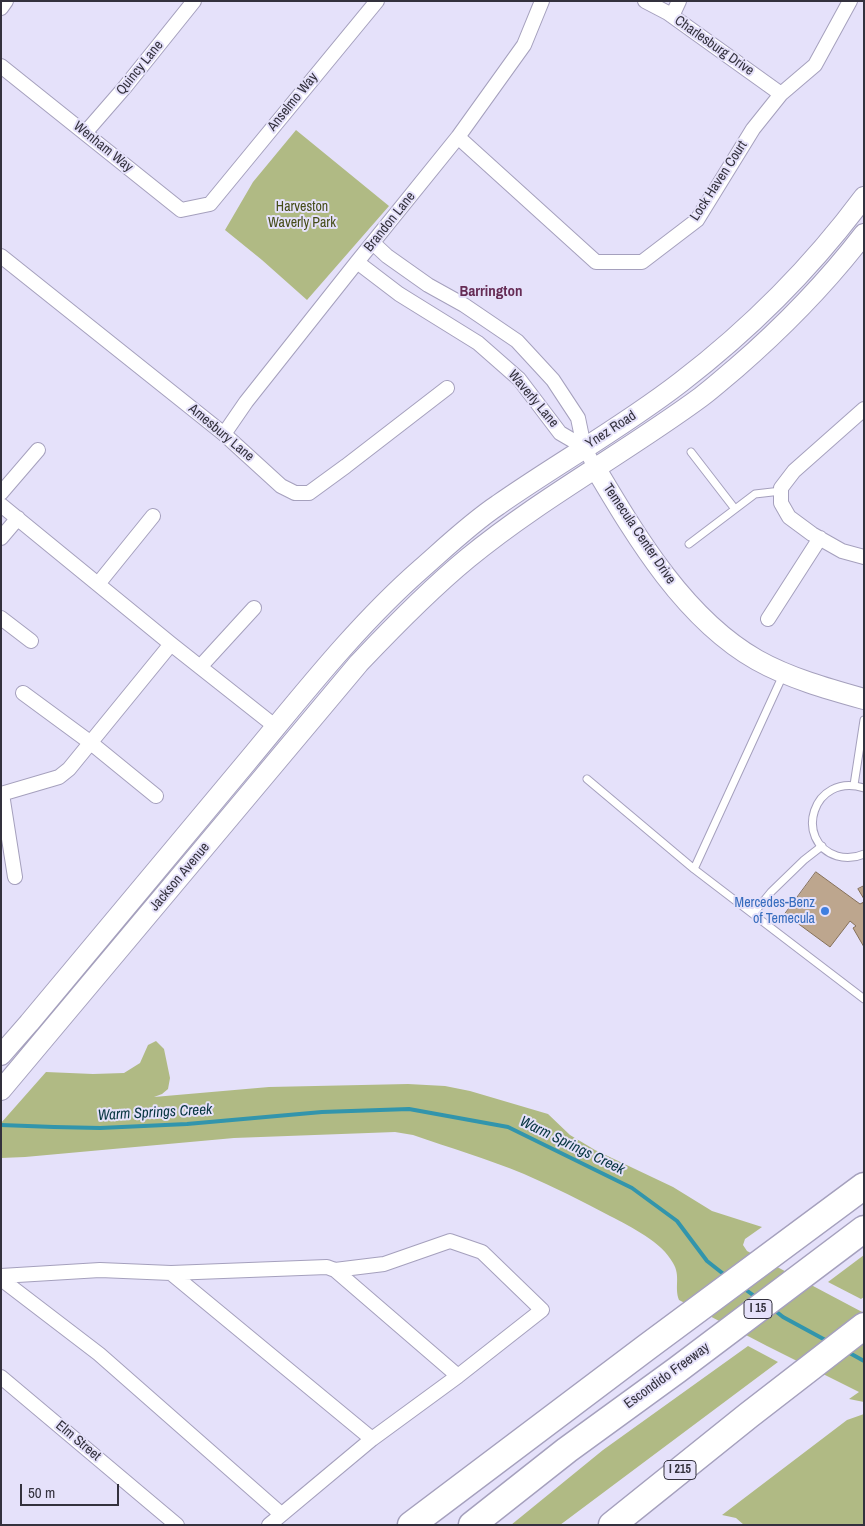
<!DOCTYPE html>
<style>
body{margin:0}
#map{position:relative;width:865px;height:1526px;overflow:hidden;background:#e5e1fa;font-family:"Archivo Narrow",sans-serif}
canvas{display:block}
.frame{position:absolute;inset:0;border:2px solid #33313d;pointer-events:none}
.scale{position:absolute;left:20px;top:1484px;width:99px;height:22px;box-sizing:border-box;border:2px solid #33313d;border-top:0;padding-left:6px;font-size:15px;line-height:18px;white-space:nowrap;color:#33313d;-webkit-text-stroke:4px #e5e1fa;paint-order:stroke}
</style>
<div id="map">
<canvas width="865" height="1526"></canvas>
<div class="frame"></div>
<div class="scale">50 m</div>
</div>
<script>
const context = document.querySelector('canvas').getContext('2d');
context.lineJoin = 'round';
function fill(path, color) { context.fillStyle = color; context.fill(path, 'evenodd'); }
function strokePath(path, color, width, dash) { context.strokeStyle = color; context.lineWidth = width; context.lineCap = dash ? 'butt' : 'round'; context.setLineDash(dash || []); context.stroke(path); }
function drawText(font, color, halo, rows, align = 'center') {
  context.font = font + ' "Archivo Narrow",sans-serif'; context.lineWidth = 4; context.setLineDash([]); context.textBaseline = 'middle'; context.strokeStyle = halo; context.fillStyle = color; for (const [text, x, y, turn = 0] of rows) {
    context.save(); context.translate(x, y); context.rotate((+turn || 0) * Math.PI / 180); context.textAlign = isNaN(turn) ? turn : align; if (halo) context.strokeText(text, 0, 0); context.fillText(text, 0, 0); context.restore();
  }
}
fill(new Path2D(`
 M296,130l93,76 -82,94 -45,-40 -37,-30 28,-48z
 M156,1041l8,8 6,29 -2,11 -6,5 -8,3 115,-10 139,-3 37,2 25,5 78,23 22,21 25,15 78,37 39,24 50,16 -17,12 -2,6 4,6 117,62v89l-15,-3 10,-7 -92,-46 -88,-46c-5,-13 2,-24 -6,-37 -11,-21 -42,-36 -63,-47 -28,-15 -56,-29 -86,-42 -36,-15 -74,-26 -111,-39l-18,-3 -161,6 -209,19 -24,1v-35l45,-51 47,2 31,-1 16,-10 8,-18z
 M864,1255v42l-3,2 -33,-17z
 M748,1346l30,16 -218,163h-49l92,-75z
 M864,1414v111h-120l-8,-7 -14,-3 125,-95z`), '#b0ba84');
strokePath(new Path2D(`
 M1,1125l53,2 46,1 87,-4 135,-12 87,-3 99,18 124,61 45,33 30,40 19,15
 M742,1287l15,11
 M773,1309l10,8 46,25
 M846,1351l18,10`), '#3295ac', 4);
const building = new Path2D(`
 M816,872l44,32 4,-2v45l-11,-19 3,-2 -6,-5 -20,26 -45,-33z
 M864,886v13l-6,-10z`);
fill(building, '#bda68e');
strokePath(building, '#857059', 1);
const lane = new Path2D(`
 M691,452l44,57
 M689,544l66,-50 26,-3
 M783,675l-89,194 170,130
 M587,779l107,90
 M854,785l10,-65
 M864,788c-52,-16 -71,54 -27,68 10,3 18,2 27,-2
 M753,914l18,-22 33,-32 18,-14`);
const street = new Path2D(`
 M645,1l23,12 113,81
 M1,8l5,-7
 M672,16l7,-15
 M1,66l180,144 29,-6 167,-203
 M85,133l40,-46 69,-86
 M458,137l138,125h46l55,-42 56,-91 28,-35 34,-29 35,-64
 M373,243l14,13 41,29 36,20 53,36 36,39 25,38 6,29 12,22
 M1,256l223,178 57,52 14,7h14l37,-27 101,-78
 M357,262l42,32 79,49 41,36 41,54 24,14
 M864,409l-70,62 -13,17v15l8,14 23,17 30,17 22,6
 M224,434l22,-32 111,-140 101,-125 66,-92 18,-44
 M1,493l37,-43
 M1,505l170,139 105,83
 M1,538l17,-20
 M98,584l55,-68
 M1,618l30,23
 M768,619l52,-81
 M200,667l54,-59
 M23,693l68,50 65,53
 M1,794l58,-17 10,-8 102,-125
 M2,794l13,83
 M171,1273l156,-6 8,3 123,106
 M1,1276l99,-6 71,3 201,166
 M1,1279l98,75 182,160
 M1,1377l176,148
 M269,1525l103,-86 86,-63 84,-66 -60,-58 -32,-11 -66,23 -49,6`);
const secondary = new Path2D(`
 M596,469c41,69 89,150 161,191 32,18 71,29 107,39
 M1,1055l28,-32c72,-87 145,-173 217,-260 55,-66 110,-137 175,-194 25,-22 50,-46 77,-64 60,-42 125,-78 183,-123 69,-53 131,-115 183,-185
 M1,1090l358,-427c35,-37 70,-73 109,-105 73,-60 157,-105 233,-161 12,-9 23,-19 35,-29 45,-39 91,-86 128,-134`);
const highway = new Path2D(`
 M411,1525l236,-178 217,-161
 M472,1525l95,-75 110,-80 187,-141
 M612,1525l137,-110 115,-89`);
strokePath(lane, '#a5a0bd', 9);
strokePath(street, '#a5a0bd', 16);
strokePath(secondary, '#a5a0bd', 22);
strokePath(highway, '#a5a0bd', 29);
strokePath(lane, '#fff', 7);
strokePath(street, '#fff', 14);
strokePath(secondary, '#fff', 20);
strokePath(highway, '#fff', 26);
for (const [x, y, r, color] of [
 [825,911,5,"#3f7fe0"]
]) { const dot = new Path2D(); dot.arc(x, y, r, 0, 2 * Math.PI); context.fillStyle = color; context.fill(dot); strokePath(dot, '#e5e1fa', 2); }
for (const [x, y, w] of [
 [758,1309,28],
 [680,1470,32]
]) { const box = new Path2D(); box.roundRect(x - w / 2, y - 9.5, w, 19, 4); context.fillStyle = '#e5e1fa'; context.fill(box); strokePath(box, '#33313d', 1); }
drawText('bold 12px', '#33313d', null, [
 ["I 15",758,1309],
 ["I 215",680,1470]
]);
drawText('14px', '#33313d', '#e5e1fa', [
 ["Charlesburg Drive",714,46,35],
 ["Quincy Lane",140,68,-51],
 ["Anselmo Way",293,102,-51],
 ["Wenham Way",103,147,39],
 ["Lock Haven Court",719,181,-57],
 ["Brandon Lane",390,222,-51],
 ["Waverly Lane",533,399,50],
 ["Ynez Road",611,430,-33],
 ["Amesbury Lane",221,433,40],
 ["Temecula Center Drive",639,534,56],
 ["Jackson Avenue",180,877,-50],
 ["Escondido Freeway",667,1376,-36],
 ["Elm Street",78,1441,40]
]);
drawText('14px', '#454c18', '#e5e1fa', [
 ["Harveston",302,207],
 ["Waverly Park",302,223]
]);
drawText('14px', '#366cbe', '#e5e1fa', [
 ["Mercedes-Benz",815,903],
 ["of Temecula",815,919]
], 'right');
drawText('bold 15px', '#662c55', '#e5e1fa', [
 ["Barrington",491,292]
]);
drawText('italic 15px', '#073540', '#e5e1fa', [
 ["Warm Springs Creek",155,1113,-3],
 ["Warm Springs Creek",572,1146,26]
]);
</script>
